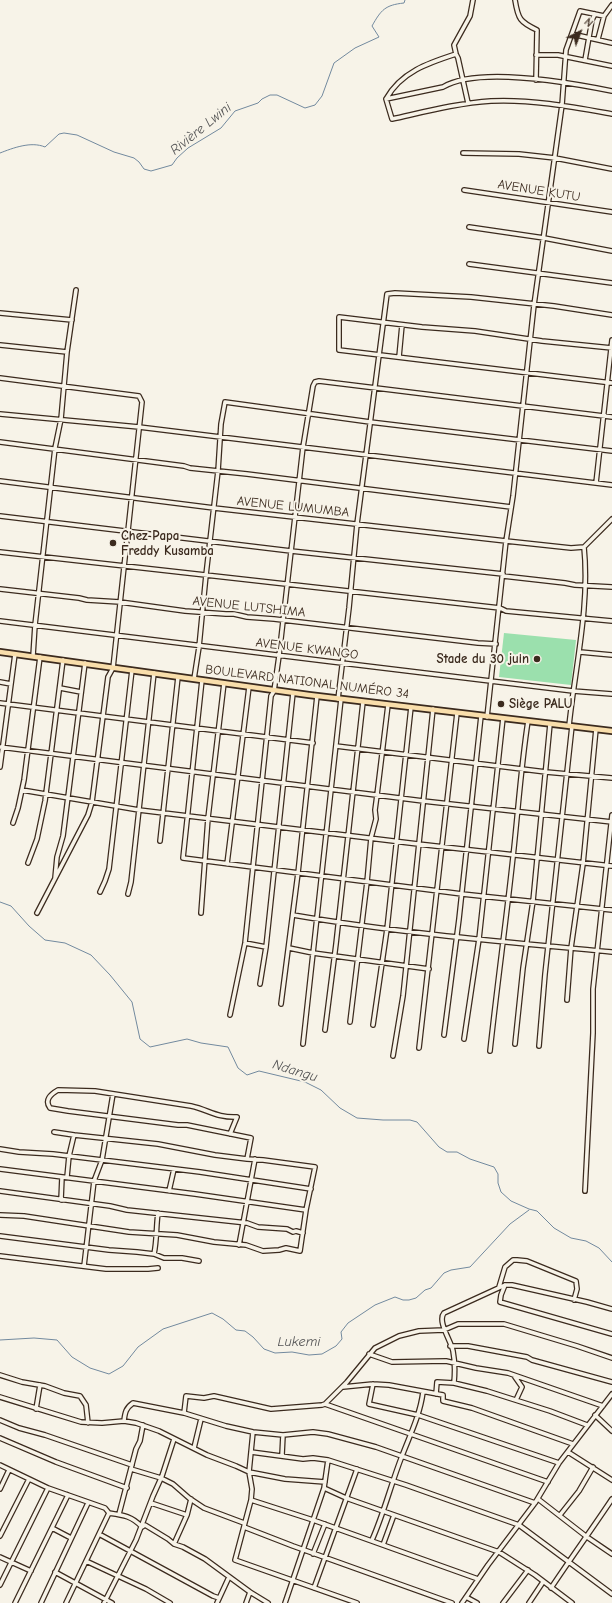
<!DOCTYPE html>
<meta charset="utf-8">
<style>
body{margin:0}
#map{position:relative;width:612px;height:1603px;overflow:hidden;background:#f7f3e8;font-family:"Comic Neue",sans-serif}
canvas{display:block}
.north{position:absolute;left:560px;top:12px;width:40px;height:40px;-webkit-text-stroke:3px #f7f3e8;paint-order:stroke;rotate:42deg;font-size:11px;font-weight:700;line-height:16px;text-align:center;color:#3b2a1e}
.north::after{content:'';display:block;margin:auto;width:14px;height:18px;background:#3b2a1e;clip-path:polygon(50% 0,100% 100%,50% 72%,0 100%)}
</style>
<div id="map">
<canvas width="612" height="1603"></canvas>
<div class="north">N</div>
</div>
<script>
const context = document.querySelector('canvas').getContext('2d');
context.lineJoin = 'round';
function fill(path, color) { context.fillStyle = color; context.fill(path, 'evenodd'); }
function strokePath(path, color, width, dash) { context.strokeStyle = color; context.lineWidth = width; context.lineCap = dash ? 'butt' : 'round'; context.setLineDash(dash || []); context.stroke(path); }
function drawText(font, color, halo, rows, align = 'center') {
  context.font = font + ' "Comic Neue",sans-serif'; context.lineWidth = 4; context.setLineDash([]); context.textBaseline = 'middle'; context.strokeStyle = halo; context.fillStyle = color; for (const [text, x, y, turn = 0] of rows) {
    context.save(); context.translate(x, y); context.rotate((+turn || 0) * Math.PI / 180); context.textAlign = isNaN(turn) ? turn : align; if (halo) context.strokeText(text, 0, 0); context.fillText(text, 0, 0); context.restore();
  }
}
fill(new Path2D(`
 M504,633l72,7 -5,45 -72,-8z`), '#9be0ad');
strokePath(new Path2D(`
 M0,153c13,-5 31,-12 45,-6l14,-13 5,-1 13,2 37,17 20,6 5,4 5,7 7,2 21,-6 5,-7 11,-10 33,-20 14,-17 23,-8 4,-4 8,-4h7l28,13 10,-3 7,-9 12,-33 21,-15 24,-11 -7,-11c9,-16 13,-21 32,-23l1,-3
 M0,902l11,4 18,20 16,14 20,3 26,12 19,20 22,27 8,37 10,8 37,-8 14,4 27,4 10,21 9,7 12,-4 46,11 16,8 19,18 17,10 26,2h27l7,2 22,25 8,5h10l13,7 24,8 4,7v9l3,9 10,9 18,8 8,2 17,17 17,10 15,3 13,7 13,14
 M0,1340l34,-2 23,2 15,17 18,11 19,6 14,-8 15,-19 25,-18 49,-16 11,6 13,11 9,1 8,6 11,12 11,4 17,-1 17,3 13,-1 14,-8 6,-7 -1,-7 7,-9 27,-18 20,-8 8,3h6l7,-2 9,-8 6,-2 13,-15 7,-3 19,-3 40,-43 19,-14`), '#72899e', 1);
const minor = new Path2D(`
 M515,0c3,19 5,22 22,30l-1,50
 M572,34l40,9
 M598,39l6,-23 8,-11
 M456,54c-28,9 -55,18 -70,45l6,20c32,-7 66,-16 99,-18 40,-2 82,6 121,13
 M536,55h22l54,11
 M585,60l7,-40 3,-6
 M386,99l57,-12c35,-21 129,-4 169,4
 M468,103l-10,-45 -2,-4 -2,-9 16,-29 3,-16
 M463,153l56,1 36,4 57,11
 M464,190l148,22
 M469,227l75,11 68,13
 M469,264l143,19
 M0,313l72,7
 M0,345l67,7
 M612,348l-70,-7 -67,-10 -53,-4 -83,-10v33l273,33
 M399,357l3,-32
 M0,378l139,18 3,6 -29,266 -5,9 -16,125 -4,13 -51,98
 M0,414l139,13 473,58
 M0,442l184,24 6,2 57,6 264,33
 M0,481l214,27 292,33 65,7 13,-1
 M596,483l16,-143
 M0,516l291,35 212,23
 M584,547l28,-28
 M0,552l500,56 6,3 106,10
 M503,576l62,7 10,2 37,2
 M0,589l79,9 8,2 33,2 65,9 41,3h8l13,3 27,2 204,24 18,1
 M0,621c191,25 382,46 573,70l39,3
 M580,652l32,3
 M33,656l2,-31 20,-177 6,-29 6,-67 9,-62
 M194,679l5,-32 7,-72 12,-104 3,-47 4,-22 145,20 242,29
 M202,680l-19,178 279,36 150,16
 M0,682l11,2
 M60,688l21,4
 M338,699l11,-91 8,-84 30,-230 8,-1 76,4 83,9 58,9
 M0,703l313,40
 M487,717l19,-176 7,-45 21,-191 28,-200 4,-55 14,-39 24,5
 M569,726c6,-59 21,-119 15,-179
 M336,746l210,26 66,6
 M0,747l423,54 189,21
 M0,767l15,-113
 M22,790l117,20 279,34 194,22
 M13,823l5,-15 6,-28 16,-123
 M160,841l18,-164
 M28,863l9,-24 8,-38 18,-141
 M227,864l22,-177
 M55,878l2,-21 6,-21 22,-173
 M100,892l5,-11 4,-12 23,-199
 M128,894l3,-12 23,-209
 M201,913l7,-95 16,-135
 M293,915c105,18 213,27 319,37
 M245,943l21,4
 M289,948l24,5 116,16
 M260,984l6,-37 27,-254
 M567,1000l4,-52 12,-84 13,-135
 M281,1004l17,-131 19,-177
 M230,1015l15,-72 26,-247 3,-5 5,-35 24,-209 10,-61 2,-4 4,-1 293,36
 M350,1022l17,-140 4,-44 5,-19 -1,-9 2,-15 11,-90
 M373,1025l14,-96 24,-222
 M325,1030l11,-86 27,-242
 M444,1035l15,-116 22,-203
 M464,1039l15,-100 24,-221
 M303,1044l38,-345
 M515,1044l8,-76 10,-67 17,-177
 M539,1046l6,-72 27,-248
 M419,1048l38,-335
 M490,1051c7,-65 16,-129 23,-194 5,-45 8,-91 15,-136
 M393,1056l10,-60 30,-287
 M230,1134l7,-17c-20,1 -28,-7 -46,-11l-96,-15 -37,-1c-7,4 -14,10 -8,18l18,3 110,14h9l64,13 -4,21
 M0,1149l19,3 34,2 147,18 111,17
 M0,1169l195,25 111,16
 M67,1177l2,-21 5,-21
 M0,1191l110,15 17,4 120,13 11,4 29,2 6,3 3,-1 7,2
 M169,1191l5,-22
 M585,1191l8,-158v-44l19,-174
 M61,1200l1,-23
 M0,1215l24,1 105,16 48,3 37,7 32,3 17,6 16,-1 7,-2 14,3 6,-41 9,-43 -52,-7 -16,-1 -32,-4 -57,-11 -84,-9 -20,-3
 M0,1236l109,14 28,2 17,2 10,4h18l17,3
 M239,1245l16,-86
 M154,1254c3,-14 2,-27 4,-41
 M0,1256l106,13h42l10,-1
 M84,1266l10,-85 8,-21 11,-66
 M505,1285l-4,10 -1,7 112,32
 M499,1287l6,-20 8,-7h4l10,1 49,20 1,8 -3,11
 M450,1346h18l59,11 5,3 80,22
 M369,1354l23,8 54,-1 30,7 32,5 95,33
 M0,1375l22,7 23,4 19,7 16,3 6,9 2,18
 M515,1377l7,10 -6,13
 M454,1383c1,-11 1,-22 -1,-32 -2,-10 -16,-30 -9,-38l61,-28h7l75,17 25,7
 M373,1384l-4,20 49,11 141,48
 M343,1387l30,-3 16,1 54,10v6l29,7 101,36
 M436,1394l1,-12 17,1 33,8 63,20 37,14
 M0,1397l81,25 21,1 22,-2 12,2 23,8 48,24 29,11 13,6 36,7 40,3
 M325,1404l223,78
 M36,1409l4,-24
 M184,1413l2,-17 18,2 10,-2 57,13 51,-4 3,-1 22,-22 28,-34 24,-12 20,-5 25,-1 14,-6h46l73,22 35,12
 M595,1415l17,16
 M0,1420l19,8 26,7 87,30
 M124,1421c1,-9 2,-13 9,-18l51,10 42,13 27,6 30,3 30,-3 15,2 48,13 159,56
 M253,1432l-4,40 3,17 -1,11 -16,60 122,43
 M0,1438l56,24 71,26
 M194,1448l7,-29
 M251,1452l52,7 10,-1 15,2 78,25 113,40 93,69
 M568,1452l44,28
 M282,1455l1,-20
 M0,1465l48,23 57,20 4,5c14,2 23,3 33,14l3,-2 23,14 6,5 9,3 22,12 45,33 18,11
 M131,1469l30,9 12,6 16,14 15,10 40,15
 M324,1488l22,10 153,54 36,23 37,28
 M0,1489l9,-19
 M538,1499l49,38 25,17
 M251,1500l62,20 165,59
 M151,1503l36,12
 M119,1514l17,-65 4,-8 3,-16
 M560,1515l19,-24 14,-24
 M244,1527l49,19 159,57
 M52,1528l19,10
 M99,1534l114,62 6,2
 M0,1536l29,-57
 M372,1540c12,-27 19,-56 30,-84 8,-21 18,-41 21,-64
 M174,1544l13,-29 4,-16
 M383,1545l11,-30
 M313,1554l12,-30
 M0,1557l31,14
 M86,1561l60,28 24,14
 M55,1572l57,31
 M0,1585l48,-97
 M314,1588l43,-119
 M551,1588c20,-30 41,-59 61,-89
 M466,1597l11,6
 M15,1603l53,-108
 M41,1603l47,-100
 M66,1603l43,-90
 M104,1603l32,-63 17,-44 9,-20 12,-37
 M217,1603l12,-26
 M246,1603l4,-11
 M285,1603l39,-115 4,-28
 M462,1603l26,-38 47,-62 24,-40 53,-69
 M503,1603l25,-33
 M529,1603l14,-21`);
const major = new Path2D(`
 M0,652l309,43 303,36`);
strokePath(minor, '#3b2a1e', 6);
strokePath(major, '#3b2a1e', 8);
strokePath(minor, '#f7f3e8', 3.5);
strokePath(major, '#f9deab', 4.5);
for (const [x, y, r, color] of [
 [113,543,4,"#3b2a1e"],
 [537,659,4,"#3b2a1e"],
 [501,704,4,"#3b2a1e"]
]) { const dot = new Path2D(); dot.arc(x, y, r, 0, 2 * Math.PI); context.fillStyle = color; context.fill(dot); strokePath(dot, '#f7f3e8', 1.5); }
drawText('13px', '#3b2a1e', '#f7f3e8', [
 ["AVENUE KUTU",539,191,9],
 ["AVENUE LUMUMBA",293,507,6],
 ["AVENUE LUTSHIMA",249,607,6],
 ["AVENUE KWANGO",307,649,7],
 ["BOULEVARD NATIONAL NUMÉRO 34",307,682,7]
]);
drawText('bold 13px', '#3b2a1e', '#f7f3e8', [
 ["Chez Papa",121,536],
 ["Freddy Kusamba",121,551],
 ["Stade du 30 juin",529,659,"right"],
 ["Siège PALU",509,704]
], 'left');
drawText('italic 14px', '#525253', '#f7f3e8', [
 ["Rivière Lwini",201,129,-39],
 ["Ndangu",295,1071,17],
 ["Lukemi",299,1342]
]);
</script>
